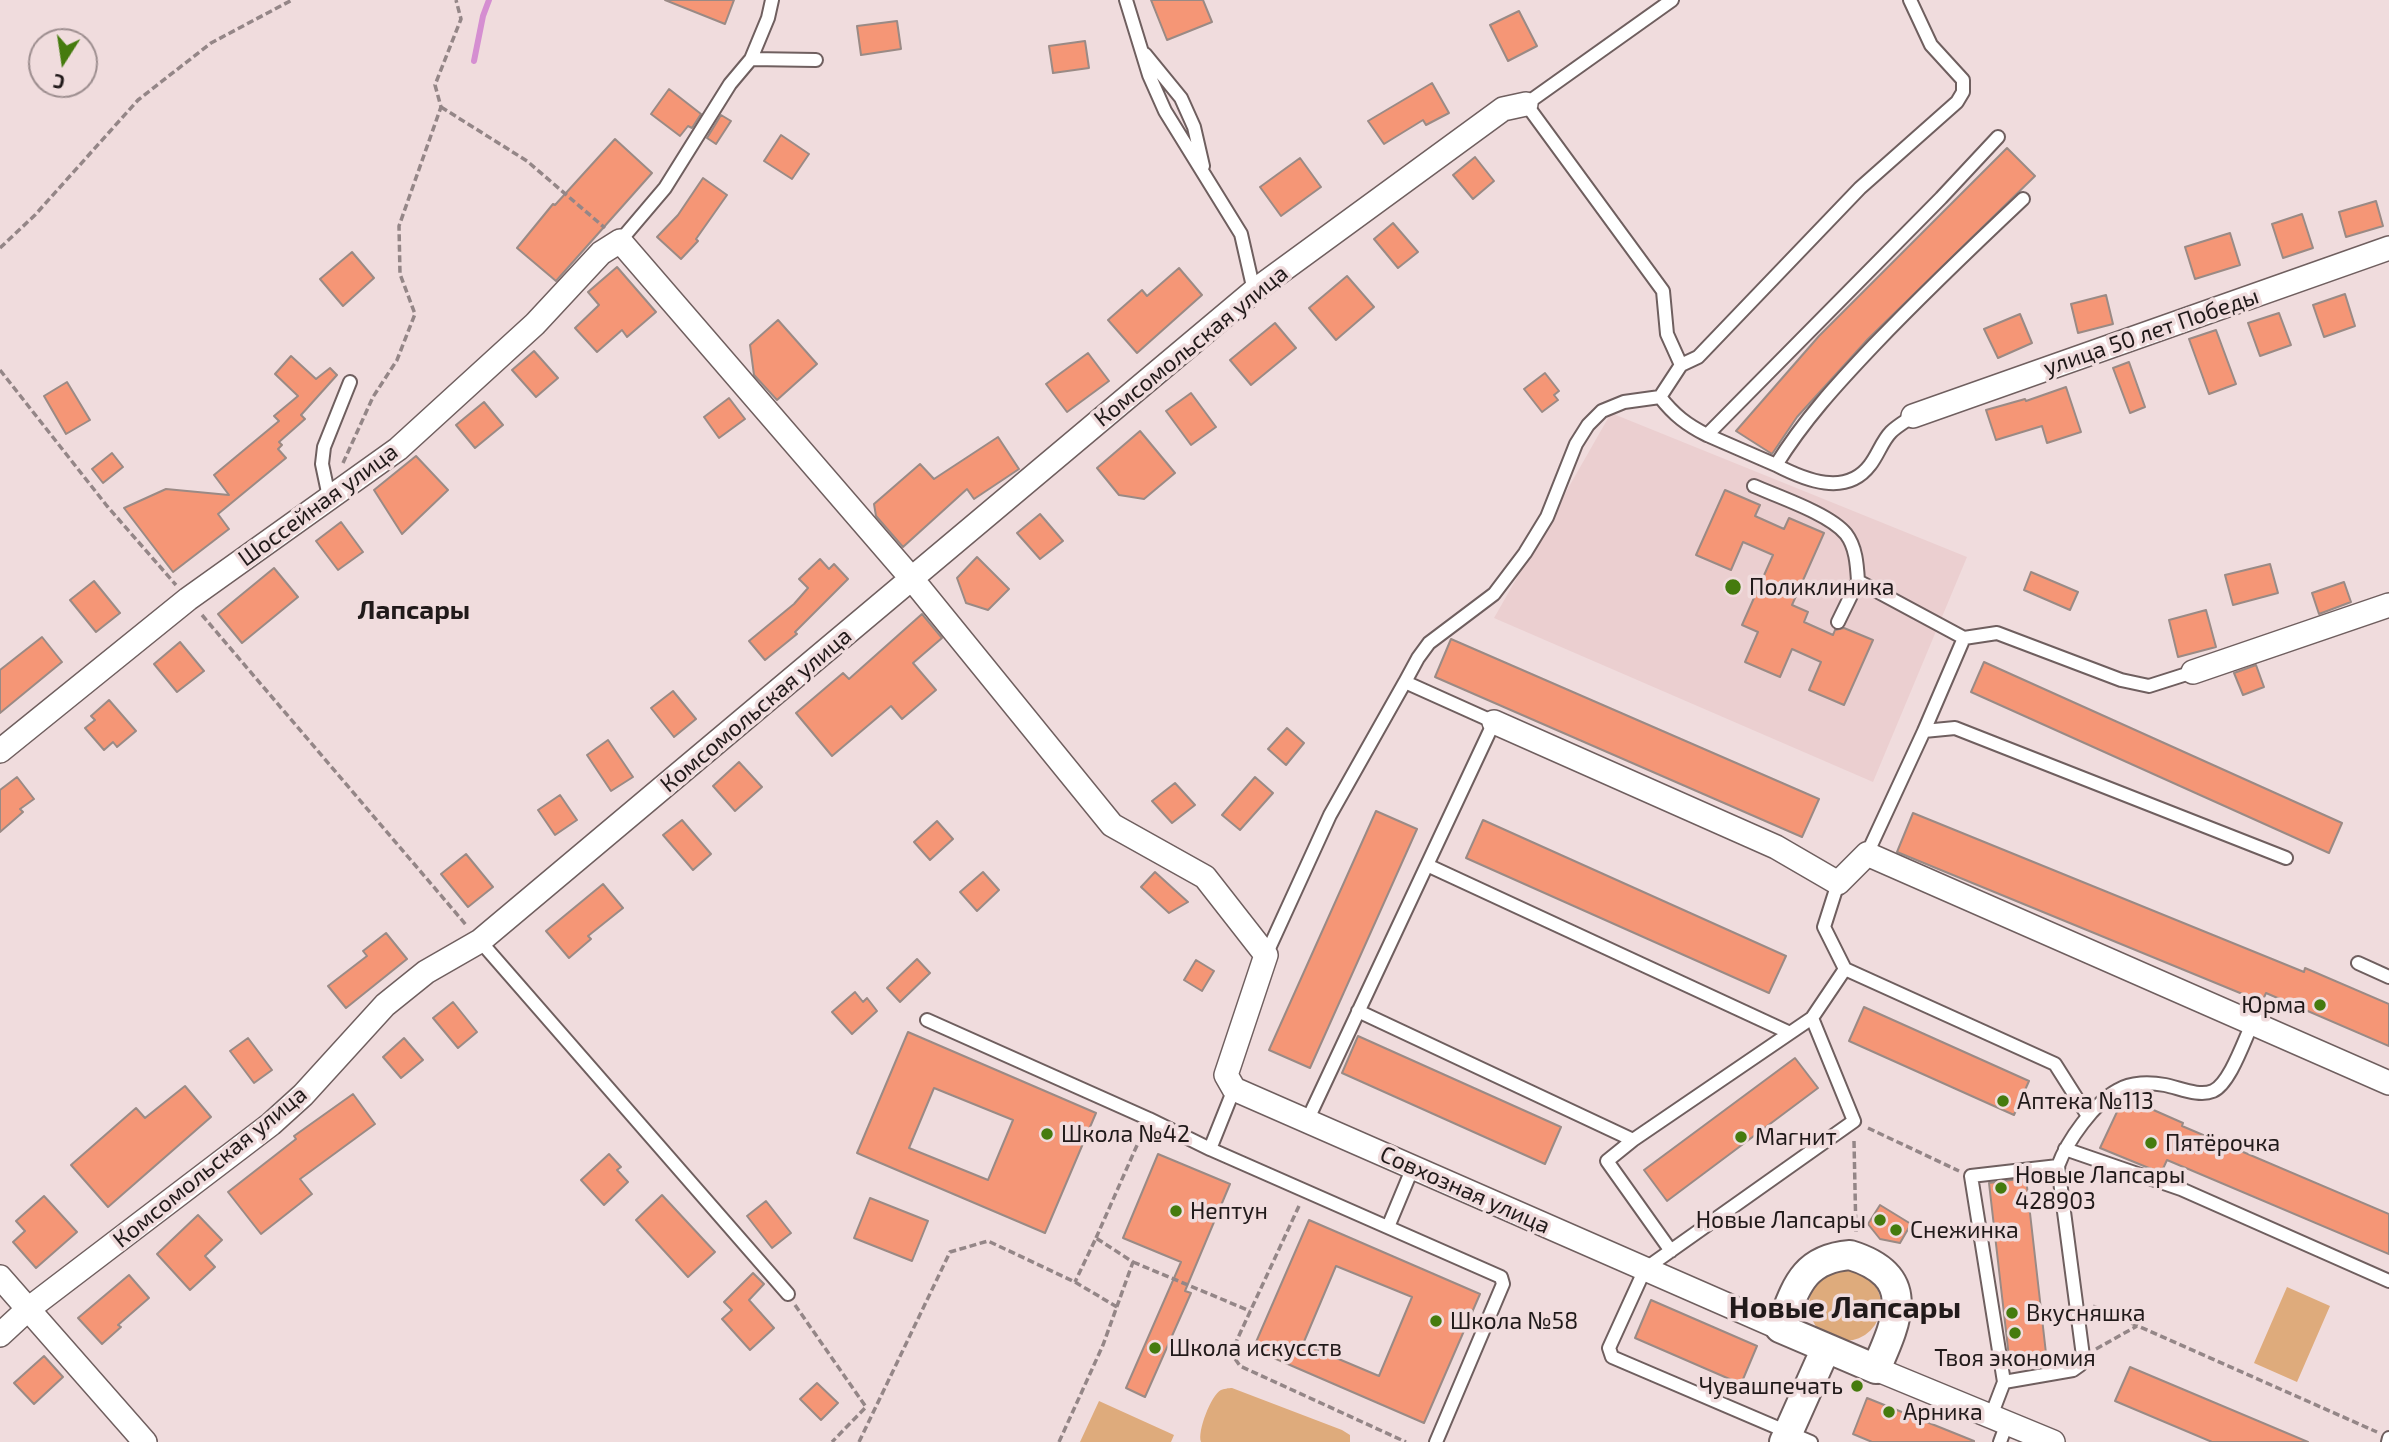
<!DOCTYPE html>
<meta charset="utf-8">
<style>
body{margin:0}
#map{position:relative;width:2389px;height:1442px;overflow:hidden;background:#f0dcdd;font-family:"Exo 2",sans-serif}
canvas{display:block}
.north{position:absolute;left:28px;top:28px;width:70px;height:70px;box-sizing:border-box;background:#f0dcdd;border:2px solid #9d8e8f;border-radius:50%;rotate:192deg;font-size:19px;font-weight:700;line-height:28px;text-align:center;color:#211a1a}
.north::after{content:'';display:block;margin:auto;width:24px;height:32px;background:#457b0e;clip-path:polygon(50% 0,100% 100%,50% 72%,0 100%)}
</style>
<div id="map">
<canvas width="2389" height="1442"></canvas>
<div class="north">С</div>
</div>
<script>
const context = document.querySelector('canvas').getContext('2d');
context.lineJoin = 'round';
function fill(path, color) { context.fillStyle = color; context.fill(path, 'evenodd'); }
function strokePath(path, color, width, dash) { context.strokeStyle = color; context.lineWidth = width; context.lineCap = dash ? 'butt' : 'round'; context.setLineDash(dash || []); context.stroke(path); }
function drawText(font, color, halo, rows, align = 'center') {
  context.font = font + ' "Exo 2",sans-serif'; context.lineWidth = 7; context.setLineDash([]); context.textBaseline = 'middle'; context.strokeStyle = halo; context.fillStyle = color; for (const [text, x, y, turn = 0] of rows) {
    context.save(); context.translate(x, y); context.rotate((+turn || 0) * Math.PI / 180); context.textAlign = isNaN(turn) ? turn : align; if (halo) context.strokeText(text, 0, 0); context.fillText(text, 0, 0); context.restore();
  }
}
fill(new Path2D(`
 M1611,413l356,144 -94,225 -379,-164z`), '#ebcfd0');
fill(new Path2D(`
 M1809 1305a36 36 0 1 1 72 0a36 36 0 1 1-72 0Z
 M2287,1287l43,19 -33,76 -43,-19z
 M1232,1388l110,42 8,5v7h-149c-4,-10 10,-47 20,-52 2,-1 8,-2 11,-2z
 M1099,1401l75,34 -3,7h-91z`), '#deab7c');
strokePath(new Path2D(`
 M474,61l9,-45 6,-16`), '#d58ed1', 6);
const building = new Path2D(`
 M665,0h69l-9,24z
 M1151,0h52l9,22 -45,18z
 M1519,11l18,35 -29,15 -18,-36z
 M897,21l4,28 -40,6 -4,-29z
 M1085,41l4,27 -36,5 -4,-27z
 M1432,83l17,30 -23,12 -3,-5 -39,24 -16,-23z
 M669,89l32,25 -9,14 -4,-2 -8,10 -29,-22z
 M721,115l10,6 -15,23 -9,-6z
 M781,135l28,19 -17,25 -28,-18z
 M615,139l37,34 -96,108 -39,-33 36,-44 2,1z
 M2007,148l28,28 -167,163 -71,78 -25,37 -36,-23 83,-95z
 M1475,157l19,24 -21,18 -20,-24z
 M1300,158l21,29 -40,29 -21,-29z
 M703,178l24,17 -31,44 2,2 -17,18 -24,-22 21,-22z
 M2376,201l7,25 -37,11 -7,-25z
 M2302,214l11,34 -30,10 -11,-34z
 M1393,223l25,29 -20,16 -24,-29z
 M2230,233l10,32 -45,14 -10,-32z
 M352,252l22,26 -31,28 -23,-27z
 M617,267l39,45 -29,25 -5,-7 -25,22 -22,-24 24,-23 -11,-13z
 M1179,268l23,27 -65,58 -29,-33 34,-30 5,6z
 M1347,276l27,31 -38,33 -27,-32z
 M2345,294l10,32 -31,11 -11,-32z
 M2106,295l7,29 -35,9 -7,-29z
 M2279,313l12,32 -31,11 -12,-33z
 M2020,314l12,29 -34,15 -14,-29z
 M778,320l39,44 -40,36 -23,-25 -4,-30z
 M1275,323l21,25 -45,37 -21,-25z
 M2216,330l20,54 -27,10 -20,-55z
 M534,351l24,27 -22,19 -24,-27z
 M1088,353l21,28 -42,31 -21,-28z
 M291,356l25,23 14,-11 7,7 -36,40 4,4 -26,23 3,3 -4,4 8,9 -68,56 11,15 -56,43 -49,-64 42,-19 63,6 -15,-20 65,-54 -5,-5 24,-20 -23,-22z
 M2129,362l16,45 -15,6 -17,-45z
 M1545,373l14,18 -5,4 4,5 -16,12 -18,-23z
 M67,382l23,38 -24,14 -22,-38z
 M2066,387l15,45 -34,11 -5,-17 -46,14 -10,-30 39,-11 1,2z
 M1191,393l25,34 -25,18 -25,-34z
 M729,398l16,21 -26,19 -15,-21z
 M484,402l19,23 -28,23 -19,-23z
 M1140,431l35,42 -31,26 -25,-4 -22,-27z
 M998,437l21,32 -45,30 -7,-10 -64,58 -27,-31 -2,-12 46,-40 14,15z
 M112,453l11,14 -20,16 -11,-14z
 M416,456l32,34 -46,44 -28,-44z
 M1725,490l35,15 -5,11 29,13 5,-11 35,15 -32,72 16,7 -4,10 29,13 2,-5 9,-2 29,12 -29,65 -35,-15 12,-28 -29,-13 -12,28 -35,-15 13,-30 -16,-7 31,-70 -30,-13 -12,28 -35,-15z
 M1040,514l23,27 -23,18 -23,-26z
 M341,522l22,30 -25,18 -22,-29z
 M977,557l32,32 -21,21 -22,-7 -9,-25z
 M820,559l9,10 5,-5 14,15 -53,53 2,2 -32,26 -16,-19 45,-37 14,-16 -9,-9z
 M2270,564l8,29 -45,12 -8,-30z
 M274,568l24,29 -56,46 -24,-29z
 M2031,572l47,20 -8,18 -46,-20z
 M94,581l26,32 -24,19 -26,-32z
 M2344,582l7,20 -32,12 -7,-21z
 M2206,610l10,37 -38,10 -9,-37z
 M922,614l20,24 -29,25 23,27 -34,29 -11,-13 -59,50 -36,-43 47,-40 6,6z
 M42,637l20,25 -62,51v-43z
 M1451,639l368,160 -17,38 -367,-160z
 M180,642l24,29 -27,21 -23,-28z
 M1984,662l358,161 -13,30 -358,-161z
 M2256,665l8,22 -21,8 -9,-22z
 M673,691l23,28 -22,18 -23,-29z
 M109,700l27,31 -19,16 -4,-5 -9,8 -19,-22 10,-8 -4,-4z
 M1287,728l17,15 -18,22 -18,-16z
 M608,740l25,37 -22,14 -24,-36z
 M739,762l23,25 -27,24 -22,-25z
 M17,777l17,22 -14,10 3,3 -23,20v-42z
 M1255,777l18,16 -33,37 -18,-15z
 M1175,783l20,22 -23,18 -20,-22z
 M560,795l17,25 -22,15 -17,-25z
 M1376,811l41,18 -107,239 -41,-18z
 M1913,813l391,159 1,-4 84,36v42l-123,-53 -4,9 -365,-150z
 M682,820l29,34 -18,16 -30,-35z
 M1483,820l303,136 -17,37 -303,-135z
 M937,821l16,18 -23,21 -16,-18z
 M466,854l27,33 -25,20 -27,-33z
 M983,872l16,18 -22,21 -17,-19z
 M1155,872l33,30 -19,11 -28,-26z
 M603,884l20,24 -35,28 3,3 -22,19 -23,-27z
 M386,933l21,26 -61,49 -18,-22 39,-30 -4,-5z
 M917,959l13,14 -30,29 -13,-14z
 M1196,960l18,11 -12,20 -18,-11z
 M855,992l8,10 4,-4 10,13 -25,23 -20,-22z
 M453,1002l24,30 -19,16 -25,-30z
 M1864,1007l165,74 -15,34 -165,-74z
 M908,1032l188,81 -51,120 -188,-80zM934,1088l79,32 -25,60 -79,-32z
 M1358,1036l203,91 -16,37 -203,-91z
 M248,1038l24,32 -18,13 -24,-32z
 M404,1038l19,22 -22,18 -18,-21z
 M1795,1058l23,30 -151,113 -23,-31z
 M185,1086l26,31 -103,90 -37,-42 65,-57 9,10z
 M353,1094l22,30 -75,55 12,15 -51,40 -33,-42 68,-53 -2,-3z
 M2124,1097l59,26 -1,3 207,88v40l-222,-94 -6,13 -61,-25z
 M609,1154l12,13 -4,3 11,12 -24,23 -23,-25z
 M1158,1154l72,30 -45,107 6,2 -46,104 -19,-9 55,-126 -58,-24z
 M2026,1178l21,184 -37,4 -21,-183z
 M662,1195l53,57 -27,25 -52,-57z
 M44,1196l33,36 -41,36 -23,-26 12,-11 -9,-10z
 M870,1198l58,23 -16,40 -58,-23z
 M766,1201l25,32 -19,15 -25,-32z
 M1880,1205l31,19 -11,19 -20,-4 -12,-15z
 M198,1215l24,25 -17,16 10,11 -25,23 -33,-36z
 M1309,1220l171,74 -56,129 -171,-74zM1336,1266l76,31 -33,79 -76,-32z
 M753,1273l11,11 -15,16 25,28 -24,22 -28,-31 10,-9 -8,-8z
 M129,1275l20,23 -31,27 3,2 -19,17 -24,-26z
 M1651,1300l106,46 -16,38 -106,-46z
 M44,1356l19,21 -29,27 -20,-21z
 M2130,1367l178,75h-96l-97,-41z
 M817,1383l21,20 -17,17 -21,-21z
 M1867,1398l107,43v1h-102l-19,-8z`);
fill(building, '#f59676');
strokePath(building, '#9a8a85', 2);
const service = new Path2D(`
 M1126,0l23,75 16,36 76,123 13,57
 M1672,0l-146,104 137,187 4,43 14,31
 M1145,54l36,44 13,29 9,39
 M751,59l65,1
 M620,241l45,-53 65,-104 21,-25 17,-41 4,-18
 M1660,397c14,18 27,28 47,38l234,-237 57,-61
 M1707,435l69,30c28,-45 61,-81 98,-120 48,-50 98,-98 149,-146
 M1776,465c29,15 70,32 94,0 8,-10 12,-24 21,-33 6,-6 15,-11 22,-16
 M1754,486c25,11 76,28 92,48 10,13 11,31 12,47
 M329,497l-7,-33 2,-17 26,-65
 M1838,622l20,-41 106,57
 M1405,682l13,-24 11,-15 65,-49 31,-41 22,-36 29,-73 12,-19 14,-14 22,-9 36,-5 21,-32 17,-8 162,-169 97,-86 6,-10v-12l-32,-35 -21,-45
 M1924,731l40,-93 33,-5 124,47 28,6 44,-14
 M1867,854l57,-123 31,-3 331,130
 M1427,865l363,168
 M1838,883l-14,44 21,42 210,95 33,52
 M480,941l308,353
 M1266,955l64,-140 75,-133 89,40 -187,399
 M2358,963l31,14
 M1358,1011l275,129 179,-122
 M927,1020l222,99 61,30 24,-60
 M1633,1140l-26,21 64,90
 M1210,1149l291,128 2,7 -67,158
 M2065,1149l116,40 208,92
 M1388,1227l25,-60
 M2004,1382l69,-12 7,-5 3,-9 -25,-190
 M1991,1416l13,-34 -33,-206 87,-10c9,-25 36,-63 60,-76 13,-8 32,-8 47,-5 15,3 34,12 48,6 17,-7 32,-53 40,-69
 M1811,1442l-199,-85 -3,-9 36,-79 209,-148 -42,-103 33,-49
 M2000,1442l7,-19
 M2388,1442l1,-4`);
const minor = new Path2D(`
 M1913,416l476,-168
 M2193,672l196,-67
 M1494,722l282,125 62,36 29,-29 522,229
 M0,751l188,-152 210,-150 137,-125 66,-71 19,-12 292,338 200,246 93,52 61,78 -40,120 8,14 546,239
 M0,1277l145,165
 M0,1335l27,-25 244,-186 32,-29 82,-90 41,-33 54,-31 774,-650 249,-182 23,-5
 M1876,1369l177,73`);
const tertiary = new Path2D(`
 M1850,1255c68,21 48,64 26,114l-96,-41c16,-40 22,-69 70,-73z
 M1784,1442l42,-94`);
strokePath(service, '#6f5f5f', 16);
strokePath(minor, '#6f5f5f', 26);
strokePath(tertiary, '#6f5f5f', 32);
strokePath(new Path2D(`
 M441,107l86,54 78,67
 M0,248l35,-33 103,-115 73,-57 81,-43
 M0,370l107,136 69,79
 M343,463l30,-66 24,-37 18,-46 -15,-40 -1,-48 42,-119 -6,-22 26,-66 -5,-19
 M202,615l265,311
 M1868,1128l91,43
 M1854,1141l2,94
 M1299,1206l-63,136 -3,14 7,10 166,76
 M1096,1238l46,-104
 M1133,1262l117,49
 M795,1305l71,102 -34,35
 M2093,1306l284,126
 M2096,1349l41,-23
 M859,1442l91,-190 38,-11 87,41 42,25
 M1059,1442l44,-97 30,-83 -37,-24 -21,44`), '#948687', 3.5, [7, 3.5]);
strokePath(service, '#fff', 12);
strokePath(minor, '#fff', 23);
strokePath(tertiary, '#fff', 28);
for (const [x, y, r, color] of [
 [1733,587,9,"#457b0e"],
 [2320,1005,7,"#457b0e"],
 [2003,1101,7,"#457b0e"],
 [1047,1134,7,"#457b0e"],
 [1741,1137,7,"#457b0e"],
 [2151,1143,7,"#457b0e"],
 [2001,1188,7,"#457b0e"],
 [1176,1211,7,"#457b0e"],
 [1880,1220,7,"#457b0e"],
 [1896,1230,7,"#457b0e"],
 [2012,1313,7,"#457b0e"],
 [1436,1321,7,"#457b0e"],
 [2015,1333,7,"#457b0e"],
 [1155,1348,7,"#457b0e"],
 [1857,1386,7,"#457b0e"],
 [1889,1412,7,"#457b0e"]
]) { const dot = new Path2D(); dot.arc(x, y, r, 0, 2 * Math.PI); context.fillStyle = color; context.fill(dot); strokePath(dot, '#f0dcdd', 2.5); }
drawText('23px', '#211a1a', '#f0dcdd', [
 ["улица 50 лет Победы",2151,332,-19],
 ["Комсомольская улица",1191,346,-39],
 ["Шоссейная улица",318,505,-36],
 ["Комсомольская улица",756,710,-40],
 ["Комсомольская улица",210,1167,-39],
 ["Совхозная улица",1465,1190,24]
]);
drawText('23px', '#211a1a', '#f0dcdd', [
 ["Поликлиника",1749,587],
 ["Юрма",2306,1005,"right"],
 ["Аптека №113",2017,1101],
 ["Школа №42",1061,1134],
 ["Магнит",1755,1137],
 ["Пятёрочка",2165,1143],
 ["Новые Лапсары",2015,1175],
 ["428903",2015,1201],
 ["Нептун",1190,1211],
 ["Новые Лапсары",1866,1220,"right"],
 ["Снежинка",1910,1230],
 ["Вкусняшка",2026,1313],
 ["Школа №58",1450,1321],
 ["Школа искусств",1169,1348],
 ["Твоя экономия",2015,1358,"center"],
 ["Чувашпечать",1843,1386,"right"],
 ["Арника",1903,1412]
], 'left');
drawText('bold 26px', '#211a1a', '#f0dcdd', [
 ["Лапсары",414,610]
]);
drawText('bold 30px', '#211a1a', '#f0dcdd', [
 ["Новые Лапсары",1845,1308]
]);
</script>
